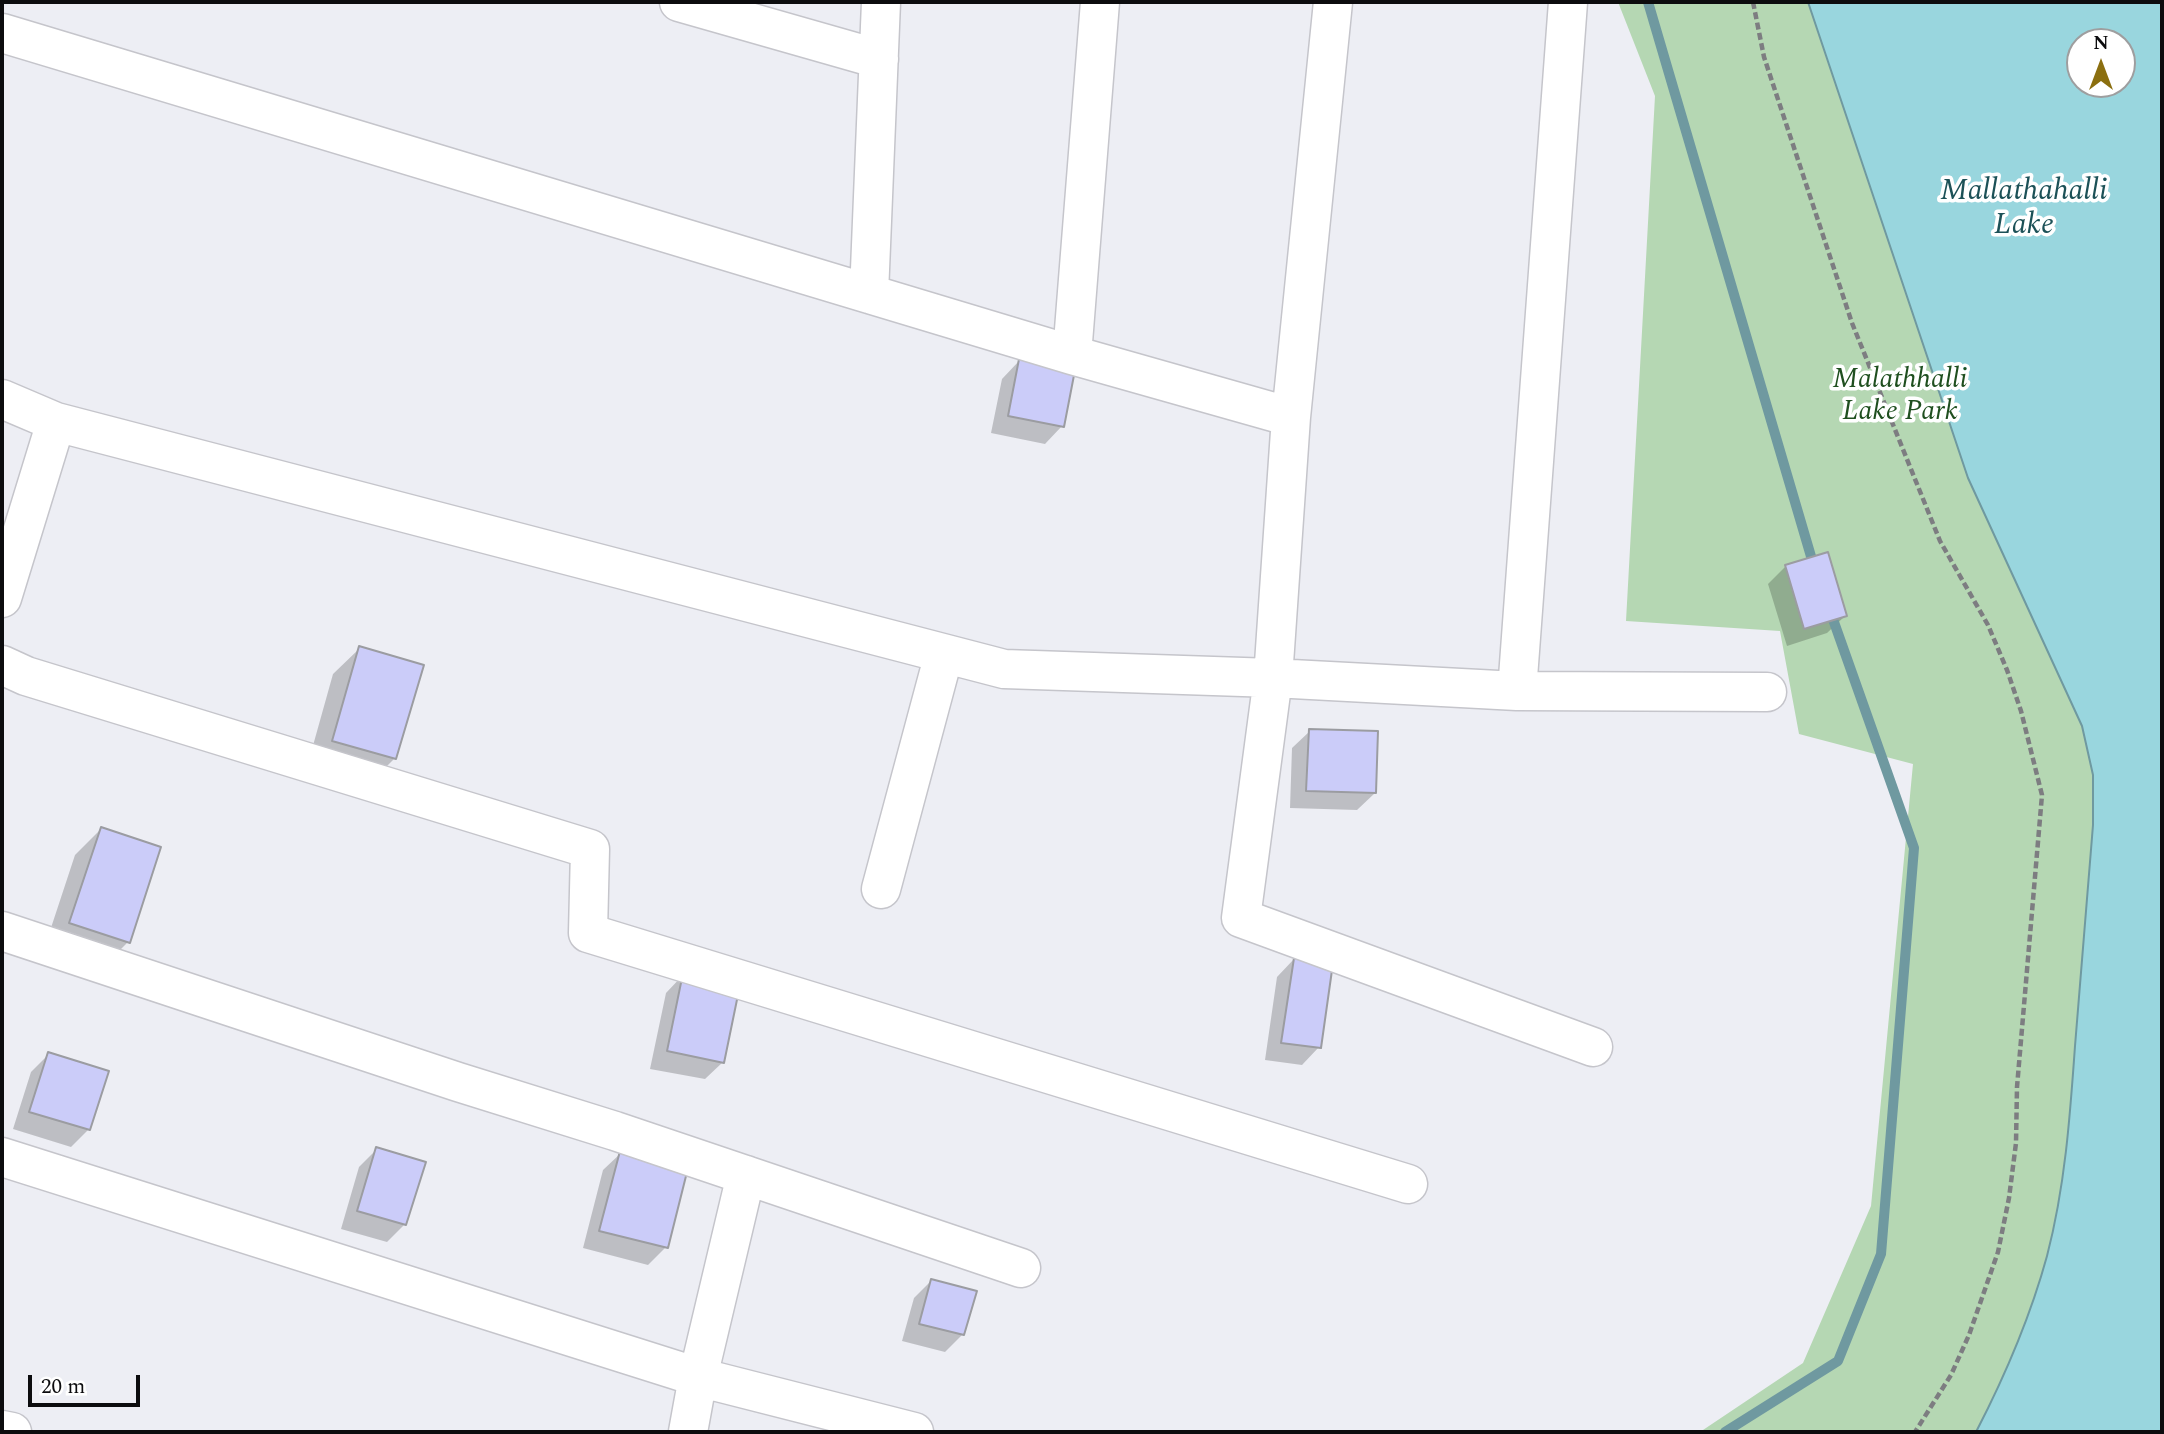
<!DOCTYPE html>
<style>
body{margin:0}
#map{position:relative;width:2164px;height:1434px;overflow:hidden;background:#edeef4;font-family:Spectral,serif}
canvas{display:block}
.frame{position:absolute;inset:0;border:4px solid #0c0c0e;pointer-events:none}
.north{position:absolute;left:2066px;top:28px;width:70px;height:70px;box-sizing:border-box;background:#fff;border:2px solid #9e9e9f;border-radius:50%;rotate:0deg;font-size:19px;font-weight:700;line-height:28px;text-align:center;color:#0c0c0e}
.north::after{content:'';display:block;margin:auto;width:24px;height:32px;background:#8b6f10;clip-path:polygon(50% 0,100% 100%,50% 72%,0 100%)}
.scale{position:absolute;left:28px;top:1375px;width:112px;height:32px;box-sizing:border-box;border:4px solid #0c0c0e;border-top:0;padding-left:9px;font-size:21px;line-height:24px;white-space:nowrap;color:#0c0c0e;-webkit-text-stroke:5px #fff;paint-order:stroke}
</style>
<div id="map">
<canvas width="2164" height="1434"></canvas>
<div class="frame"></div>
<div class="north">N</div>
<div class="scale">20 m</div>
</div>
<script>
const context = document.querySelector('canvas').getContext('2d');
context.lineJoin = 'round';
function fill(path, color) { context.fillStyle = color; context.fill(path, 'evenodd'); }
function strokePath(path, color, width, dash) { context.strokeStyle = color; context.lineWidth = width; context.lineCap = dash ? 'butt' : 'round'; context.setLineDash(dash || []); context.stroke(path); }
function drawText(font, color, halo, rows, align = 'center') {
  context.font = font + ' Spectral,serif'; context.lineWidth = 7; context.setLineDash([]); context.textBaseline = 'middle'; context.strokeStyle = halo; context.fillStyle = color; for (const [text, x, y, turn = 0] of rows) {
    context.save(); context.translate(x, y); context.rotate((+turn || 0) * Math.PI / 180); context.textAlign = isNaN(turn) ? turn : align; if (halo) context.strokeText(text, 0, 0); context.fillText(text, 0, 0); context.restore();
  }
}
fill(new Path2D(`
 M1618,2h544v1430h-462l103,-69 68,-157 42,-442 -114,-30 -19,-103 -154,-10 29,-525zM2080,42h42v42h-42z`), '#b5d7b3');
const water = new Path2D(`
 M1808,2h354v1430h-186c29,-56 54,-114 71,-176 18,-69 23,-139 28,-210 6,-74 12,-148 18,-221v-50l-11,-49 -114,-248zM2080,42h42v42h-42z`);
fill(water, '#99d6de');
strokePath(water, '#6f99a0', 2);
fill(new Path2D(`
 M1019,361l43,65 -17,18 -54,-11 11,-54z
 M1786,566l59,50 -18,17 -40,13 -19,-62z
 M360,648l35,110 -27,27 -61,-18 26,-93z
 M1310,731l65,62 -18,17 -67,-2 2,-60z
 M101,829l27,113 -26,26 -58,-19 31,-94z
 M1294,959l25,88 -17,18 -37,-5 12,-83z
 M683,975l40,87 -18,17 -55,-10 16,-76z
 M49,1054l40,75 -18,18 -58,-18 18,-57z
 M377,1149l28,75 -18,18 -46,-13 18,-62z
 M621,1153l45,94 -18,18 -65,-17 20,-78z
 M931,1281l32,53 -18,18 -43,-11 12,-43z`), '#0003');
strokePath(new Path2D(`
 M1648,2l167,568
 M1725,1432l113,-71 43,-107 33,-406 -85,-240`), '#6f99a0', 10);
const building = new Path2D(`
 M1019,359l56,11 -11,57 -56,-11z
 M1828,552l19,64 -43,13 -19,-64z
 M359,646l65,19 -28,94 -64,-18z
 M1309,729l69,2 -2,62 -70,-2z
 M101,827l60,20 -31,96 -61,-20z
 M1294,958l39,5 -12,85 -40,-5z
 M683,973l57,12 -16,78 -57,-12z
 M48,1052l61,19 -19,59 -61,-18z
 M376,1147l50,15 -20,63 -49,-14z
 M620,1151l68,17 -20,80 -69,-17z
 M931,1279l46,12 -13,44 -45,-11z`);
fill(building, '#cbccf9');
strokePath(building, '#9b9ca1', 2);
const minor = new Path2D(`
 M679,2l200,57
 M1333,2l-42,415 -18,261 -32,240 352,129
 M2,33l1070,322 219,62
 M869,294l12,-292
 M1072,355l28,-353
 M2,399l54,23 948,247 269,9 244,13 250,1
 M2,598l54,-176
 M2,665l24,11 564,173 -2,84 820,251
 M1517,691l51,-689
 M881,889l63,-235
 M2,931l456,151 157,49 406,137
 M2,1157l696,220 216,55
 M2,1430l10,2
 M688,1432l10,-55 48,-202`);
strokePath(minor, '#c5c5cb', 41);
strokePath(new Path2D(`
 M1753,2l11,55 88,266 88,218 48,84 19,45 14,41 21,84 -25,292 -1,56 -7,55 -11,54 -29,83 -18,40 -36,57`), '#7d7d81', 4.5, [7, 3.5]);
strokePath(minor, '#fff', 38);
drawText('italic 28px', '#1f4f1f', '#fff', [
 ["Malathhalli",1900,382],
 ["Lake Park",1900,414]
]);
drawText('italic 30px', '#1c5157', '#fff', [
 ["Mallathahalli",2024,193],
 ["Lake",2024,227]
]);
</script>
